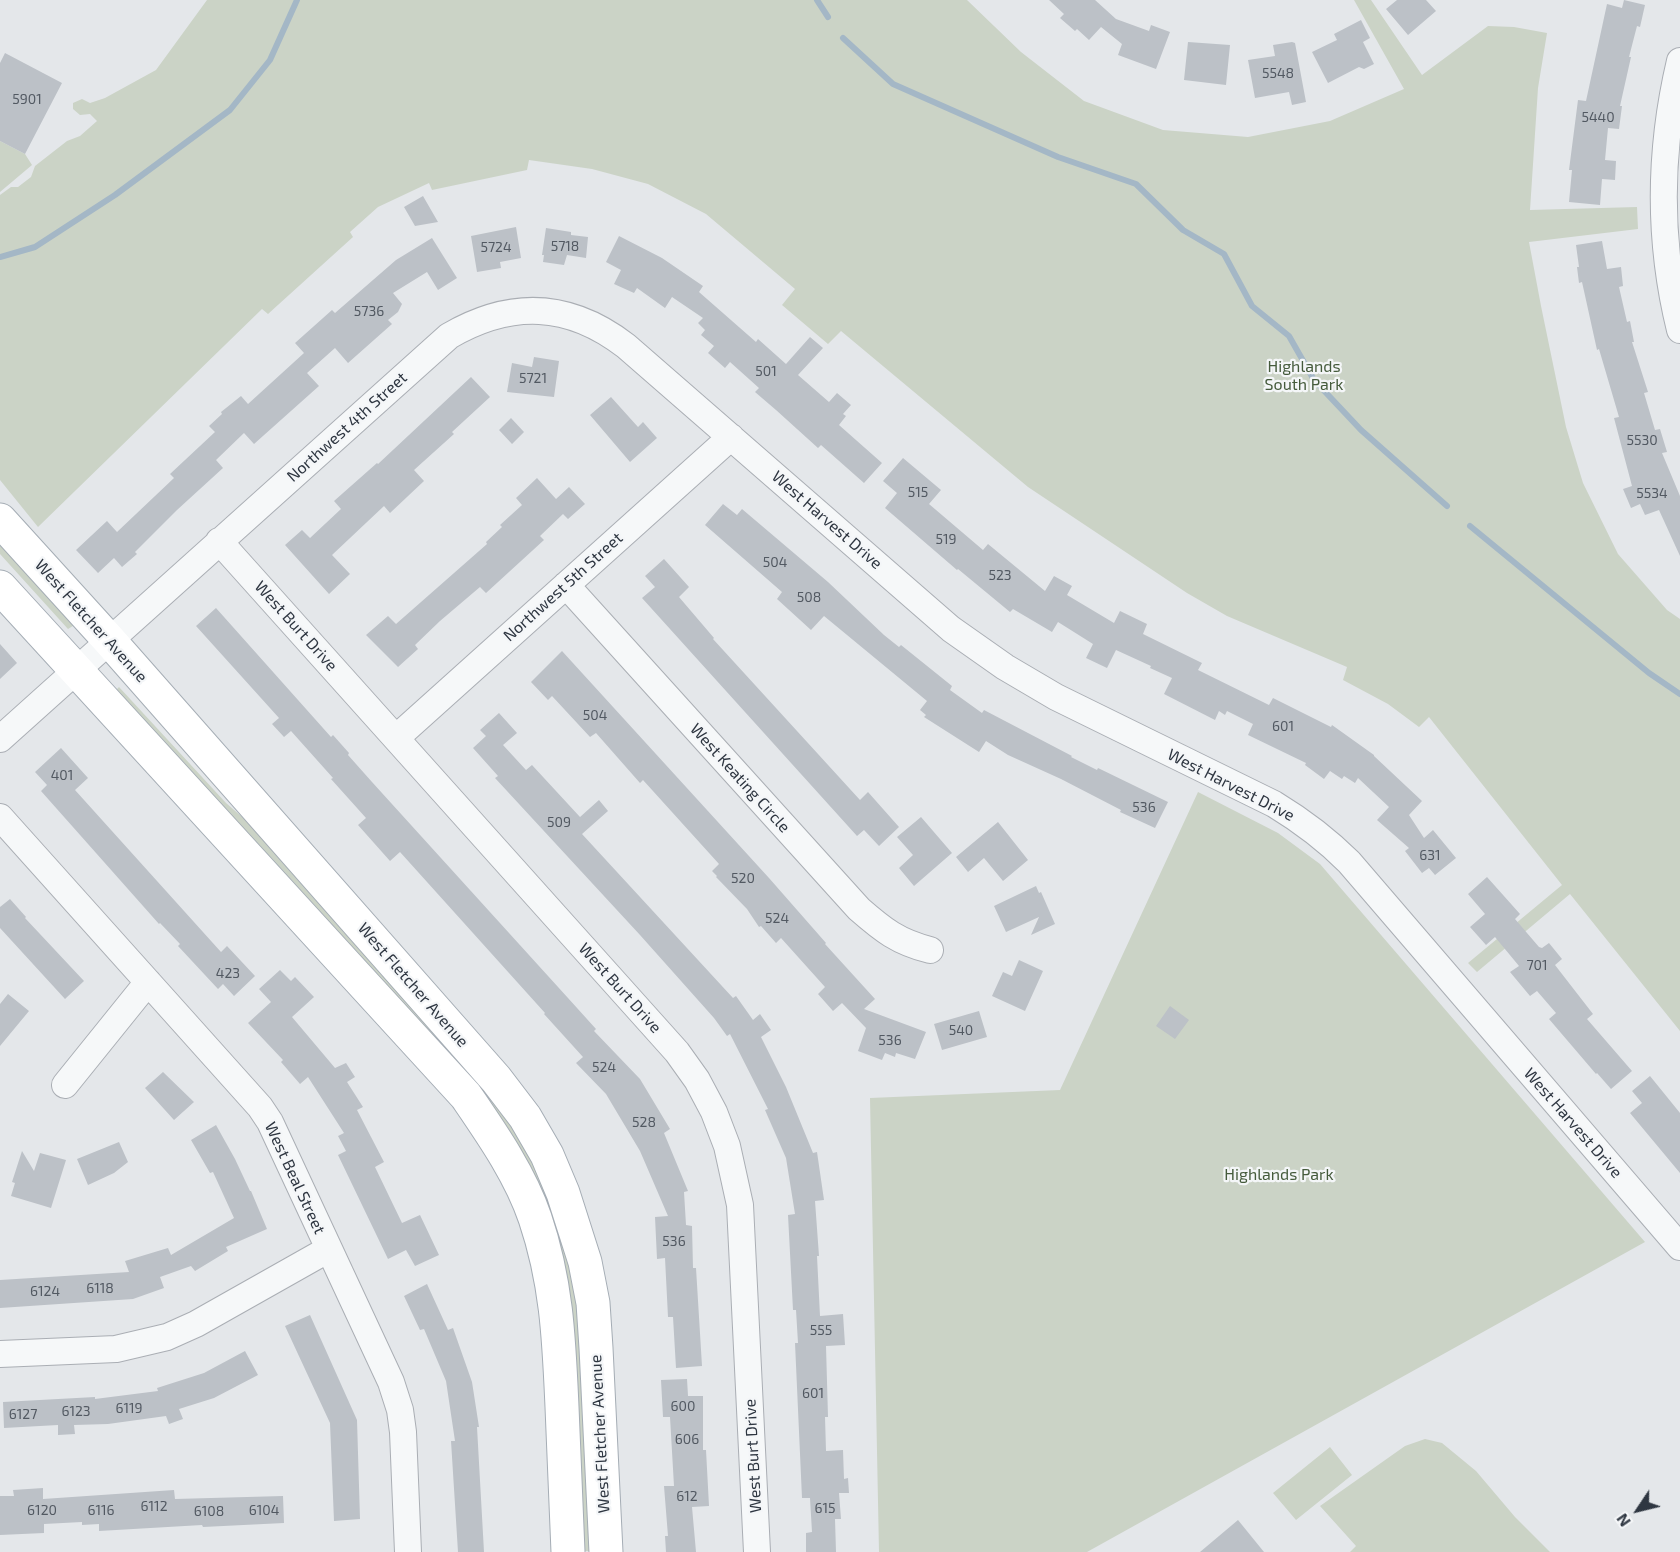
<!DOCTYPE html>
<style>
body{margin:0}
#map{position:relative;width:1680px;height:1552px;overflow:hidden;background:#e4e7ea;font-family:"Exo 2",sans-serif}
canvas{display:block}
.north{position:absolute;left:1608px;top:1480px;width:60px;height:60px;-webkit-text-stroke:4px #f4f6f8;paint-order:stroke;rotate:235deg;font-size:16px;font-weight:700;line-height:24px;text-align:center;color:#2e3641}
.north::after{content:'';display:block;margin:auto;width:21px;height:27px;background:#2e3641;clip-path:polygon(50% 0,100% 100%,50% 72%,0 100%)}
</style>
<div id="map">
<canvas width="1680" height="1552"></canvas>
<div class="north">N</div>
</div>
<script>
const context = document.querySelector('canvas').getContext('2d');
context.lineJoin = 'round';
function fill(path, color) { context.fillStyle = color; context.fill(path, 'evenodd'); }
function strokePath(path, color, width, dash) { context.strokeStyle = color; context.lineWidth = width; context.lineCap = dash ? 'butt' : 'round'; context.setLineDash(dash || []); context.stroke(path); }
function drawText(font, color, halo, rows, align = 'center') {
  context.font = font + ' "Exo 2",sans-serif'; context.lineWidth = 4.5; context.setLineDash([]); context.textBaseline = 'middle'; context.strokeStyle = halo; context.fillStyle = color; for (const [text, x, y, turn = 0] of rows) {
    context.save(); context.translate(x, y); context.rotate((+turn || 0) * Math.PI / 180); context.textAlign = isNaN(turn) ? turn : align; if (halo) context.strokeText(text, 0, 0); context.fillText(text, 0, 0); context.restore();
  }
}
fill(new Path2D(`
 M207,0h760l54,52 63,49 79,29 85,7 82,-16 74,-32 -50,-89h17l51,75 66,-49 26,1 33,6 -9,55 -8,122 107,-3 1,22 -109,13 12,64 25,121 17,56 35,71 49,56 13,9v412l-110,-137 -93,78 -9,-9 94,-78 -133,-168 -10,10 -31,-23 -45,-24 4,-13 -120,-51 -40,-23 -159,-106 -187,-156 -13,13 -46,-39 13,-16 -89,-75 -58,-30 -56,-15 -63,-9 -2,10 -95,20 -3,-7 -51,24 -28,25 3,5 -85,77 -6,-5 -224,218 -38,-47v-285l11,-8h7l13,-10 4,-11 32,-25 13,-5 17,-15 -7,-7 -10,1 -7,-6v-6l9,-4 8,4 15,-5 51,-28z
 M0,141l25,13 7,11 -32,27z
 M0,539l76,85 -8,5 -68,-75z
 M119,687l107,116 38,33 212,236 45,62 42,95 17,83 14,239h-9l-5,-26 -44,-332 -424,-499z
 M1198,792l80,41 42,31 325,378 -558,310h-208l-9,-454 190,-8z
 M1425,1439l17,4 34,28 39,46 35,35h-200l6,-6 -36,-40 85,-60z
 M1330,1447l22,28 -56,45 -23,-27z`), '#cbd3c6');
strokePath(new Path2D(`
 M817,0l11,17
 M843,38l50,46 165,73 78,27 47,46 41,24 28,52 37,30 25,44 47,50 86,76
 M0,257l35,-10 80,-52 115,-85 40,-50 27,-60
 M1470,526l179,147 31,21`), '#a4b7c6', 6);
fill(new Path2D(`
 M1049,0h46l21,19 33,12 2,-6 19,7 -14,37 -38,-14 4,-11 -21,-17 -12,13 -12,-11 -2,2 -15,-13 4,-4z
 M1397,0h29l10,11 -28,24 -22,-26z
 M1624,0l21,5 -5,22 -3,-1 -8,31h2l-11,49h2l-3,23 -11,-1 -3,32 11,1 -1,19 -13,-1 -2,26 -31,-3 3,-32h-3l9,-70 8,1 21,-97 15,4z
 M1361,20l9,18 -7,4 11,22 -10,5 -5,-2 -31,16 -16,-31 25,-12 -3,-6z
 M1188,42l42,3 -4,40 -42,-5z
 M1292,42l3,1 11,59 -14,3 -3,-13 -34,6 -7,-38 27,-4 -2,-11z
 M5,53l57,30 -37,71 -25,-13v-78z
 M423,196l15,26 -23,4 -11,-19z
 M516,227l5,31 -21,4 1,6 -24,4 -6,-36z
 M546,228l25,4v3l17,2 -2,21 -19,-3 -3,10 -21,-3 1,-7h-2z
 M619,236l43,22 41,28 -4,6 57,50 2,-3 28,25 24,-27 13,11 -25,27 31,27 8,-9 14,12 -8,9 3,2 -7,9 43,38 -18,20 -43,-38 -3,3 -42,-38 -21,-18 4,-4 -29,-26 -5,6 -17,-15 6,-7 -13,-11 4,-5 -7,-7 5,-5 -31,-21 -7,11 -28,-20 -3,5 -20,-9 7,-14 -15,-8z
 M432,238l25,40 -19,12 -11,-18 -34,21 9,11 -4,8 -10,8 4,4 -44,39 -13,-15 -28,25 12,13 -65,58 -10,-11 -28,27 7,8 -46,42 -42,42 2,2 -15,13 -8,-9 -16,15 -22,-23 31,-29 10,11 57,-54 -4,-4 45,-42 -6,-6 13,-12 -1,-2 20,-16 7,8 56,-51 -9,-10 37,-33 3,3 61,-53z
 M1602,241l5,28 14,-2 2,19 -4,1 8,35 3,-1 4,21h-2l16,50 -4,1 11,37 5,-1 7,23 -5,1 18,43v60l-21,-46 -14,5 -5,-11 -9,4 -8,-19 9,-3 -18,-68 5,-1 -20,-68 -2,1 -13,-59 -2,-9 -3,1 -2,-16h2l-3,-22z
 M534,357l25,4 -5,36 -47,-5 5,-29 20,4z
 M471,377l19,20 -38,35 2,2 -40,36 10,11 -34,32 -6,-7 -52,49 18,19 -21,20 -44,-49 17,-15 8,8 31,-29 -7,-8 43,-38 1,1z
 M611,397l27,30 5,-5 14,16 -27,24 -40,-47z
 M511,418l13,14 -12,12 -13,-14z
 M903,458l38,32 -12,14 54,46 5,-6 57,47 9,-15 18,10 -5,9 47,28 6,-12 27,13 -4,10 59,29 -4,7 71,35 4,-7 58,29 1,-2 42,30v1l48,45 -13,14 15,23 9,-8 23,28 -21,17 -6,-7 -7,5 -17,-22 4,-3 -32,-28 12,-13 -31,-29 -3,5 -11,-7 -2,3 -12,-8 -6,8 -19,-14 1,-2 -58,-28 5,-11 -26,-13 -2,4 -6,-4 -4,9 -51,-26 8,-16 -22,-10 1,-2 -35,-16 -9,18 -21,-10 7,-14 -35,-22 -6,10 -39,-23 -3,3 -52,-43 -1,1 -72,-62 12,-15 -14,-12z
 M537,478l19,21 13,-12 16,17 -17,15 -5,-5 -23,22 4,4 -58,53 -6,-6 -40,34 -25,24 3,4 -20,18 -32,-32 22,-19 8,8 91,-80 -1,-2 16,-15 -2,-2 22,-20 -6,-7z
 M723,504l14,11 5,-6 86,73 56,53 15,12 2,-2 51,41 -2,4 32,23 2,-3 88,46 -1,1 26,13 1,-2 70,34 -13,26 -35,-16 1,-2 -60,-31 -53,-24 -22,-14 -7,11 -55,-35 2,-2 -6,-5 7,-9 -103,-85 -13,14 -34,-31 5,-7 -77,-67z
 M664,559l25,28 -10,10 35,41 -1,1 147,161 8,-8 31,35 -20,19 -15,-16 -7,6 -215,-238 13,-11 -10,-11z
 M216,608l115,129 2,-2 16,18 -1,2 24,27 196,216 28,31 -2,2 46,48 30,50 -6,4 24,58 -4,1 2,33 6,1 1,42h3l6,98 -26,2 -3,-51h-5l-3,-59 -8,1 -2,-42 13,-1 -28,-65 -34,-57 -30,-31 7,-6 -39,-43 1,-1 -145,-161 -10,9 -32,-36 8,-7 -35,-39 2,-1 -42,-47 -7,6 -12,-13 7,-6 -83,-92z
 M0,644l17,19 -17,16z
 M562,651l207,227 57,65 -1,1 50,55 -11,10 62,23 -11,27 -19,-6 -1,4 -10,-4 -3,7 -24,-9 8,-23 -24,-25 -9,8 -15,-17 7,-7 -44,-49 -5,5 -15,-17 -2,1 -12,-18 -31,-32 1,-1 -5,-5 7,-7 -76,-84 -3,3 -44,-50 -6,4 -38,-41 -4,4 -17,-18z
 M499,713l18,20 -14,12 23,25 6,-5 48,52 19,-17 9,11 -26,23 151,164 3,-2 17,24 7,-6 11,16 -10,7 25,50 27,66 4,-1 7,48 -9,1 4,55h-2l3,60 23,-2 2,31 -19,1 2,71h-3l1,34 17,-1 1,29 4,-1 1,15h-10l2,26h-6l1,33h-30v-19l6,-1 -2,-34h-8l-7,-155h3l-2,-33h-3l-5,-95 7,-1 -9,-56 -21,-48 3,-1 -38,-75 -3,2 -13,-18 -74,-83 -145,-157 3,-2 -25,-28 13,-12 -6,-6z
 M61,748l27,30 -13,12 146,162 6,-6 28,30 -21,20 -11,-12 -5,5 -40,-43 2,-2 -20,-21 -1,1 -118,-133 6,-6 -12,-13z
 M921,817l31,36 -38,33 -15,-18 14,-13 -16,-18z
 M998,822l30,38 -25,21 -19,-23 -16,14 -12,-15z
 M1487,877l33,37 -5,5 24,28 3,1 7,-5 13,16 -7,6 38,49 -6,5 45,52 -21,18 -14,-16 -1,1 -47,-55 7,-6 -19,-22 -7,5 -20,-24 9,-6 -24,-29 -9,8 -16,-18 15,-13 -17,-20z
 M1036,886l3,7 2,-1 14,32 -24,11 8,-18 -33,15 -12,-26z
 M10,899l16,18 -1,1 59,63 -19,18 -65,-71v-21z
 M1019,960l24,11 -18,40 -33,-15 11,-24 9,4z
 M280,970l11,11 4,-4 19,20 -22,20 43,51 11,-5 9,14 -8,5 16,25 -6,3 27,52 -9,5 27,56 18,-8 19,40 -24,11 -9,-16 -18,9 -50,-104 8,-4 -8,-15 6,-3 -36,-56 -8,7 -19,-22 2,-2 -35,-37 23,-21 -12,-13z
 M8,994l21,17 -29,35v-42z
 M1170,1006l19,14 -14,19 -19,-13z
 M979,1011l8,26 -45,13 -8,-26z
 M163,1072l31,30 -20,18 -29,-32z
 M1650,1076l30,37v60l-50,-60 12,-10 -10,-12z
 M216,1125l19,34 15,32h1l16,38 -41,18 2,4 -33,20 -4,-5 -31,11 4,11 -31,11 -133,9v-28l129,-8 -4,-11 43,-13 3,7 63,-37 -21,-46 -3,1 -19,-33z
 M119,1142l9,20 -14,11 -26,12 -11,-26z
 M22,1151l12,20 6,-18 26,7 -15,48 -40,-12 4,-13 -3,-1z
 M427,1284l21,46 5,-2 19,54 7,45h-2l7,125h-26l-7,-111h4l-9,-60 -22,-52 -4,1 -16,-34z
 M310,1315l47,105 3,99 -26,2 -4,-98 -45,-97z
 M245,1351l13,24 -44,23 -35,11 4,10 -14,5 -3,-8 -58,8 -34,1 1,9 -17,1v-10l-54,3 -1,-26 92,-5v2l63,-8 -1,-3 47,-15z
 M687,1379l1,17h15v54h3l3,56 -17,1 4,45h-30l-1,-16h3l-4,-50h10l-4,-69h-7l-2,-37z
 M43,1488v11l131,-9 1,9 108,-3 1,27 -81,4 -1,-2 -103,6v-7l-17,1v-3l-38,2v9l-44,2v-39h14l-1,-6z
 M1238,1520l26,32h-64z`), '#bcc1c7');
const minor = new Path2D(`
 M1680,61c-21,89 -22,180 0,269
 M219,541l458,511 20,28 17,32 13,34 13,59 17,347
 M566,585l293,324c24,21 39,33 71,41
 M396,738l335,-301
 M0,739l449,-403c62,-36 120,-34 177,10l325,283 54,38 51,30 218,107c28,17 52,35 75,58l331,385
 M0,817l260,290 10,15 121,260 9,28 3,22 5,120
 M65,1085l83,-103
 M0,1354l116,-5 51,-12 29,-13 133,-75`);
const major = new Path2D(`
 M0,520l109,120 387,439 29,38 22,38 16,38 22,69 8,41 3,45 10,204
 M0,587l466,509c26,38 54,78 69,122 22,65 24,122 27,189 2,48 4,97 6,145`);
strokePath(minor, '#aaaeb4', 28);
strokePath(major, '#a5adb5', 35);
strokePath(minor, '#f6f8f9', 26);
strokePath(major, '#fff', 33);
drawText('14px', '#525962', null, [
 ["5548",1278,73],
 ["5901",27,99],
 ["5440",1598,117],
 ["5718",565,246],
 ["5724",496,247],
 ["5736",369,311],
 ["501",766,371],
 ["5721",533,378],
 ["5530",1642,440],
 ["515",918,492],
 ["5534",1652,493],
 ["519",946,539],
 ["504",775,562],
 ["523",1000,575],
 ["508",809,597],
 ["504",595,715],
 ["601",1283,726],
 ["401",62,775],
 ["536",1144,807],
 ["509",559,822],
 ["631",1430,855],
 ["520",743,878],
 ["524",777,918],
 ["701",1537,965],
 ["423",228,973],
 ["540",961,1030],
 ["536",890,1040],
 ["524",604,1067],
 ["528",644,1122],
 ["536",674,1241],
 ["6118",100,1288],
 ["6124",45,1291],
 ["555",821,1330],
 ["601",813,1393],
 ["600",683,1406],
 ["6119",129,1408],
 ["6123",76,1411],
 ["6127",23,1414],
 ["606",687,1439],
 ["612",687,1496],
 ["6112",154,1506],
 ["615",825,1508],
 ["6120",42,1510],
 ["6116",101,1510],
 ["6104",264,1510],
 ["6108",209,1511]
]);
drawText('16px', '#455b3c', '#f4f6f8', [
 ["Highlands",1304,367],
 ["South Park",1304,385],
 ["Highlands Park",1279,1175]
]);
drawText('16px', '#2e3641', '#f4f6f8', [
 ["Northwest 4th Street",347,427,-42],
 ["West Harvest Drive",827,520,41],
 ["Northwest 5th Street",563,587,-42],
 ["West Fletcher Avenue",91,621,48],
 ["West Burt Drive",296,626,48],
 ["West Keating Circle",740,778,48],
 ["West Harvest Drive",1231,785,27],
 ["West Fletcher Avenue",413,985,49],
 ["West Burt Drive",620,988,48],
 ["West Harvest Drive",1573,1123,49],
 ["West Beal Street",295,1178,65],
 ["West Fletcher Avenue",600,1434,-93],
 ["West Burt Drive",753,1456,-93]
]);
</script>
